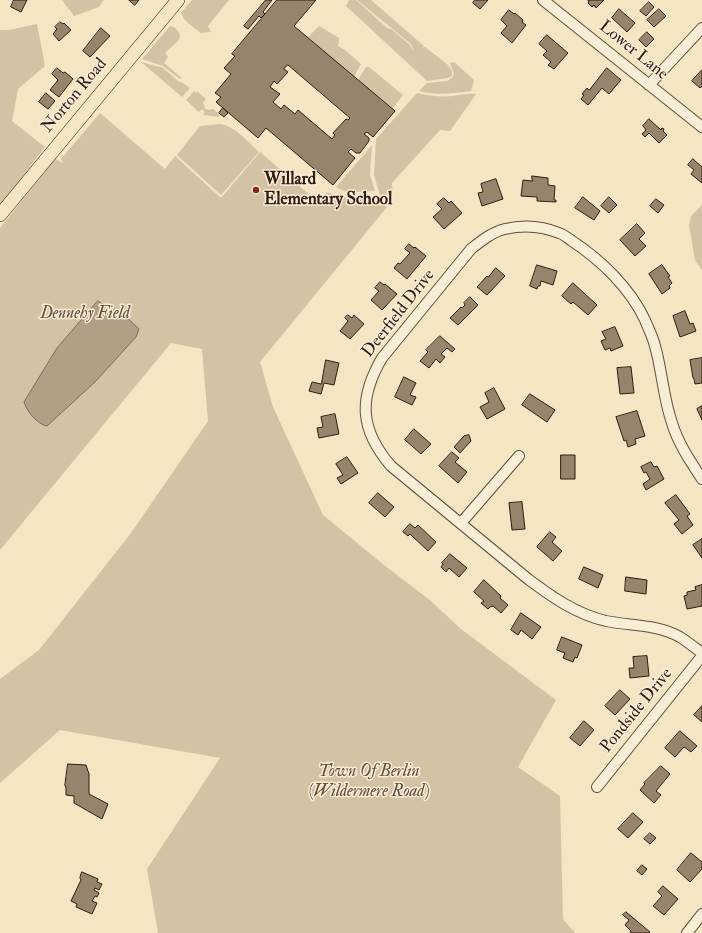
<!DOCTYPE html>
<style>
body{margin:0}
canvas{display:block;background:#f4e5c3}
</style>
<canvas width="702" height="933"></canvas>
<script>
const context = document.querySelector('canvas').getContext('2d');
context.lineJoin = 'round';
function fill(path, color) { context.fillStyle = color; context.fill(path, 'evenodd'); }
function strokePath(path, color, width, dash) { context.strokeStyle = color; context.lineWidth = width; context.lineCap = dash ? 'butt' : 'round'; context.setLineDash(dash || []); context.stroke(path); }
function drawText(font, color, halo, rows, align = 'center') {
  context.font = font + ' "IM FELL Double Pica",serif'; context.lineWidth = 3; context.setLineDash([]); context.textBaseline = 'middle'; context.strokeStyle = halo; context.fillStyle = color; for (const [text, x, y, turn = 0] of rows) {
    context.save(); context.translate(x, y); context.rotate((+turn || 0) * Math.PI / 180); context.textAlign = isNaN(turn) ? turn : align; if (halo) context.strokeText(text, 0, 0); context.fillText(text, 0, 0); context.restore();
  }
}
fill(new Path2D(`
 M62,0h42l-5,7 -25,9z
 M192,0h37l-21,26 3,6 -10,1 -13,-10 -4,-4 -3,-6z
 M349,0h7l31,28 4,1 18,15 5,8 -3,-8 -54,-44h14l53,46 -2,2 3,-1 22,17 5,7v5l-4,2 -21,3 -81,-75z
 M37,24l8,42 -27,23 -6,32 33,26 -45,59v-176h9z
 M170,26l4,1 5,5 1,4 -1,4 -14,13 3,4 -4,6 18,15 -2,1 -17,-13 -21,-7z
 M319,26l20,12v4l-1,4 7,4 16,14 -7,13 -46,-40z
 M141,62l22,6 15,13 5,2 7,5 -8,9z
 M454,62l20,18 -3,11c-17,2 -35,5 -52,0l8,-8 20,-2 5,-3 2,-4 -4,-11z
 M366,67h3l34,28 -11,14 -34,-29z
 M194,91l2,2 1,-2 9,8 -3,3 2,7 4,1 4,-1 6,5v3l-16,-2 2,-3 -3,-3 -3,3 -13,-12z
 M417,93c12,3 24,4 36,3 7,-1 15,-3 23,-2l-26,37 -10,-1 -48,53 1,17 -4,4 -8,-5 -7,-24 2,-36z
 M100,113l65,56 10,-13 46,42 39,-46 58,50 9,-10c5,2 10,4 15,5 16,1 33,-4 45,10l-127,155 13,45 50,108 61,50 47,36 30,28 95,71 -38,67 42,29 3,123 12,14h-417l-11,-64 73,-111 -160,-28 -60,53v-104l39,-29 92,-117 77,-112 -6,-72 -31,-6 -171,207v-322l55,-69 8,4 -2,-4z
 M220,124c15,2 28,18 39,28l-38,43 -44,-40 23,-29z
 M372,145l-2,30 5,16c-12,0 -29,4 -39,-4z
 M702,205v65l-7,-10 -6,-35 2,-9z`), '#d3c3a5');
const water = new Path2D(`
 M98,301l14,9 10,3 17,16 -3,8 -41,45 -48,44c-10,-2 -20,-14 -23,-24l33,-54z`);
fill(water, '#b2a086');
strokePath(water, '#7f6b57', 1);
const building = new Path2D(`
 M14,0h13l-6,12 -10,-5z
 M129,0h10l-4,5z
 M266,0h6l-9,12 2,2 -4,4 -2,-2 -11,13 -4,-3z
 M277,0h39l-22,26 101,85 -22,26 -6,-5 -3,2 5,4v3l-9,12h-4l-5,-4 -3,3 7,6 -22,27 -67,-57 -8,10 -42,-36 5,-5 -6,-4 16,-19 -7,-6 11,-12 -3,-2zM288,65l62,53 -2,2 -2,-1 -13,14 2,2 -3,4 -34,-29 -3,4 -11,-9 -3,4 -8,-7 7,-8 -10,-7 4,-6 3,3 11,-12 -4,-3z
 M475,0h13l-8,9 -7,-6z
 M588,0h16l-8,8 -2,-3 -2,2 -4,-4 1,-2z
 M649,2l5,5 -8,9 -6,-5z
 M619,9l16,14 -8,9 -15,-14z
 M659,9l7,7 -12,11 -7,-7z
 M509,10l5,4 1,-1 8,7 -1,2 4,3 -14,18 -11,-10 6,-7 -6,-6z
 M60,22l3,2 1,-1 7,7 -12,11 -6,-7 4,-5 -2,-2z
 M101,28l9,8 -20,21 -7,-6z
 M647,32l7,7 -8,8 -7,-7z
 M547,35l21,18 -14,16 -6,-4 3,-3 -8,-7 4,-4 -8,-7z
 M57,68l6,5 2,-1 8,7 -14,18 -9,-7 8,-10 -6,-6z
 M607,68l14,12 -12,14 -7,-6 -14,17 -7,-6 3,-4 -2,-1 5,-6 2,2z
 M702,70v16l-2,2 -8,-7z
 M46,93l9,8 -7,8 -9,-7z
 M223,108l5,5 -4,4 -5,-4z
 M649,119l12,11 1,-2 2,1 -1,2 4,4 -8,8 -10,-10 -4,4 -3,-3 4,-4 -3,-4z
 M693,159l9,8v16l-11,-9 3,-4 -6,-5z
 M532,176l16,2v7l7,1 -1,14h2v2l-19,-1v-4l-16,-1 2,-16 9,1z
 M496,179l7,20 -21,7 -4,-13 5,-1 -2,-8z
 M583,197l17,14 -6,9 -19,-12z
 M609,197l8,8 -8,8 -8,-7z
 M444,198l5,5 2,-2 11,12 -18,16 -11,-12 9,-8 -5,-5z
 M656,199l8,6 -6,8 -8,-7z
 M637,224l8,9 -6,6 7,7 -11,10 -15,-16z
 M409,244l5,4 1,-1 11,9 -19,23 -13,-11 4,-5 2,1 10,-11 -5,-4z
 M537,265l20,6 -4,14 -12,-4 -1,5h-2l-1,3 -7,-3z
 M662,265l8,11 -2,1 4,6 -3,3 1,2 -8,6 -13,-20z
 M496,268l9,8 -18,19 -10,-8 10,-11 1,1z
 M380,282l4,3 1,-1 12,10 -15,16 -11,-10 8,-9 -4,-3z
 M573,283l24,22 -9,10 -15,-13 -2,2 -9,-8z
 M470,297l8,8 -20,20 -8,-7 11,-11 1,1 3,-3 -1,-2z
 M685,311l5,13 3,-1 3,8 -16,6 -7,-21z
 M348,315l4,3 2,-3 10,9 -14,15 -10,-8 8,-10 -3,-3z
 M615,327l8,19 -12,5 -1,-3 -5,2 -4,-9 5,-2 -4,-7z
 M440,336l15,13 -3,3 -5,-4 -6,6 4,3 -5,6 -4,-4 -7,9 -9,-7 8,-9 -2,-2z
 M702,358v25l-7,1 -1,-5 -1,-1 -3,-18z
 M326,360l13,3 -5,22 -10,-2 -3,11 -12,-3 3,-9 9,2z
 M631,367l3,26 -14,1 -3,-26z
 M404,377l12,6 -6,12 6,2 -4,8 -17,-8z
 M494,388l11,21 -18,10 -7,-12 9,-5 -4,-9z
 M530,394l25,16 -8,12 -25,-17z
 M702,406v14l-5,-11z
 M637,411l8,25 -10,3 1,5 -8,3 -2,-7 -2,1 -8,-24z
 M335,414l4,20 -20,4 -2,-10 6,-1 -2,-10z
 M414,429l17,15 -10,10 -16,-14z
 M469,435l2,6 -11,12 -6,-6 10,-11z
 M452,452l7,6 -4,4 12,10 -9,11 -19,-17z
 M561,455h14v24h-14z
 M347,457l11,16 -17,11 -4,-6 6,-3 -7,-11z
 M651,462l3,5 3,-1 7,13 -18,11 -3,-6 7,-5 -4,-7 -2,1 -3,-6z
 M378,493l16,14 -9,10 -16,-14z
 M676,495l14,19 -3,2 6,9 -11,9 -8,-10 5,-4 -14,-17z
 M522,502l3,27 -13,1 -3,-27z
 M410,524l5,4 3,-3 18,17 -8,9 -18,-17 -2,2 -5,-4z
 M550,532l6,5 -4,5 10,9 -9,10 -16,-14z
 M702,539v19l-9,-13z
 M450,554l17,14 -8,9 -10,-9 -3,4 -5,-5 2,-3 -1,-1z
 M584,567l19,8 -5,13 -19,-9z
 M626,577l21,3 -1,14 -21,-3z
 M484,580l17,16 -1,2 8,7 -7,8 -8,-7 -3,1 -2,2 -7,-6 3,-2 -10,-9z
 M702,585v21l-15,3 -3,-13 3,-1v-3l9,-2 -1,-3z
 M521,613l20,14 -9,12 -11,-9 -3,5 -7,-5z
 M562,637l20,8 -5,13 -2,-1 -2,5 -10,-4 2,-5 -8,-3z
 M647,656l2,20 -19,2 -1,-10h5l-1,-11z
 M620,690l10,9 -15,16 -10,-9z
 M702,706v16l-8,-7z
 M584,721l10,9 -14,16 -10,-8z
 M680,731l17,15 -6,6 -7,-5 -9,10 -10,-9z
 M68,764l18,1 3,9v20l19,10 -6,15 -28,-16v-7l-8,-1v-8l-1,-1z
 M661,766l9,8 -14,17 5,4 -7,8 -14,-13 5,-6 -1,-1z
 M633,813l10,9 -15,16 -10,-9z
 M650,833l6,5 -6,6 -6,-5z
 M691,853l11,9v7l-12,13 -13,-12z
 M642,865l5,4 -5,6 -5,-4z
 M82,872l16,7 -1,3 5,2 -3,6 -4,-2 -1,2 5,3 -2,4 -2,-1 -3,5 5,2 -5,11 -16,-7 1,-3 -6,-3 10,-21 -1,-2z
 M663,886l15,13 -14,16 -11,-9 9,-10 -4,-4z
 M626,912l24,20 -1,1h-19l1,-2 -6,-6 4,-5 -6,-5z`);
fill(building, '#97846d');
strokePath(building, '#321b10', 1);
const minor = new Path2D(`
 M543,0l159,127
 M649,85l53,-57
 M702,479c-12,-18 -24,-36 -30,-56 -9,-26 -10,-53 -17,-77 -2,-9 -7,-18 -10,-26 -15,-32 -44,-60 -73,-79 -4,-3 -9,-7 -13,-8 -17,-7 -37,-8 -54,-4 -13,3 -24,12 -34,20l-89,109c-24,41 -22,72 9,108l137,113c24,18 48,35 78,42 24,5 51,3 74,16 8,5 15,11 22,16
 M461,523l58,-67
 M597,787l105,-131
 M687,933l15,-19`);
const major = new Path2D(`
 M0,215l178,-215`);
strokePath(minor, '#624e3d', 12);
strokePath(major, '#321b10', 14);
strokePath(minor, '#f8eed8', 10);
strokePath(major, '#f4e5c3', 13);
for (const [x, y, r, color] of [
 [256,190,4,"#8f2418"]
]) { const dot = new Path2D(); dot.arc(x, y, r, 0, 2 * Math.PI); context.fillStyle = color; context.fill(dot); strokePath(dot, '#f8eed8', 1.5); }
drawText('17px', '#321b10', '#f8eed8', [
 ["Lower Lane",633,51,39],
 ["Norton Road",75,96,-50],
 ["Deerfield Drive",399,314,-52],
 ["Pondside Drive",637,711,-51]
]);
drawText('bold 17px', '#321b10', '#f8eed8', [
 ["Willard",264,180],
 ["Elementary School",264,200]
], 'left');
drawText('italic 17px', '#624d3d', '#f8eed8', [
 ["Dennehy Field",85,314],
 ["Town Of Berlin",369,772],
 ["(Wildermere Road)",369,792]
]);
</script>
